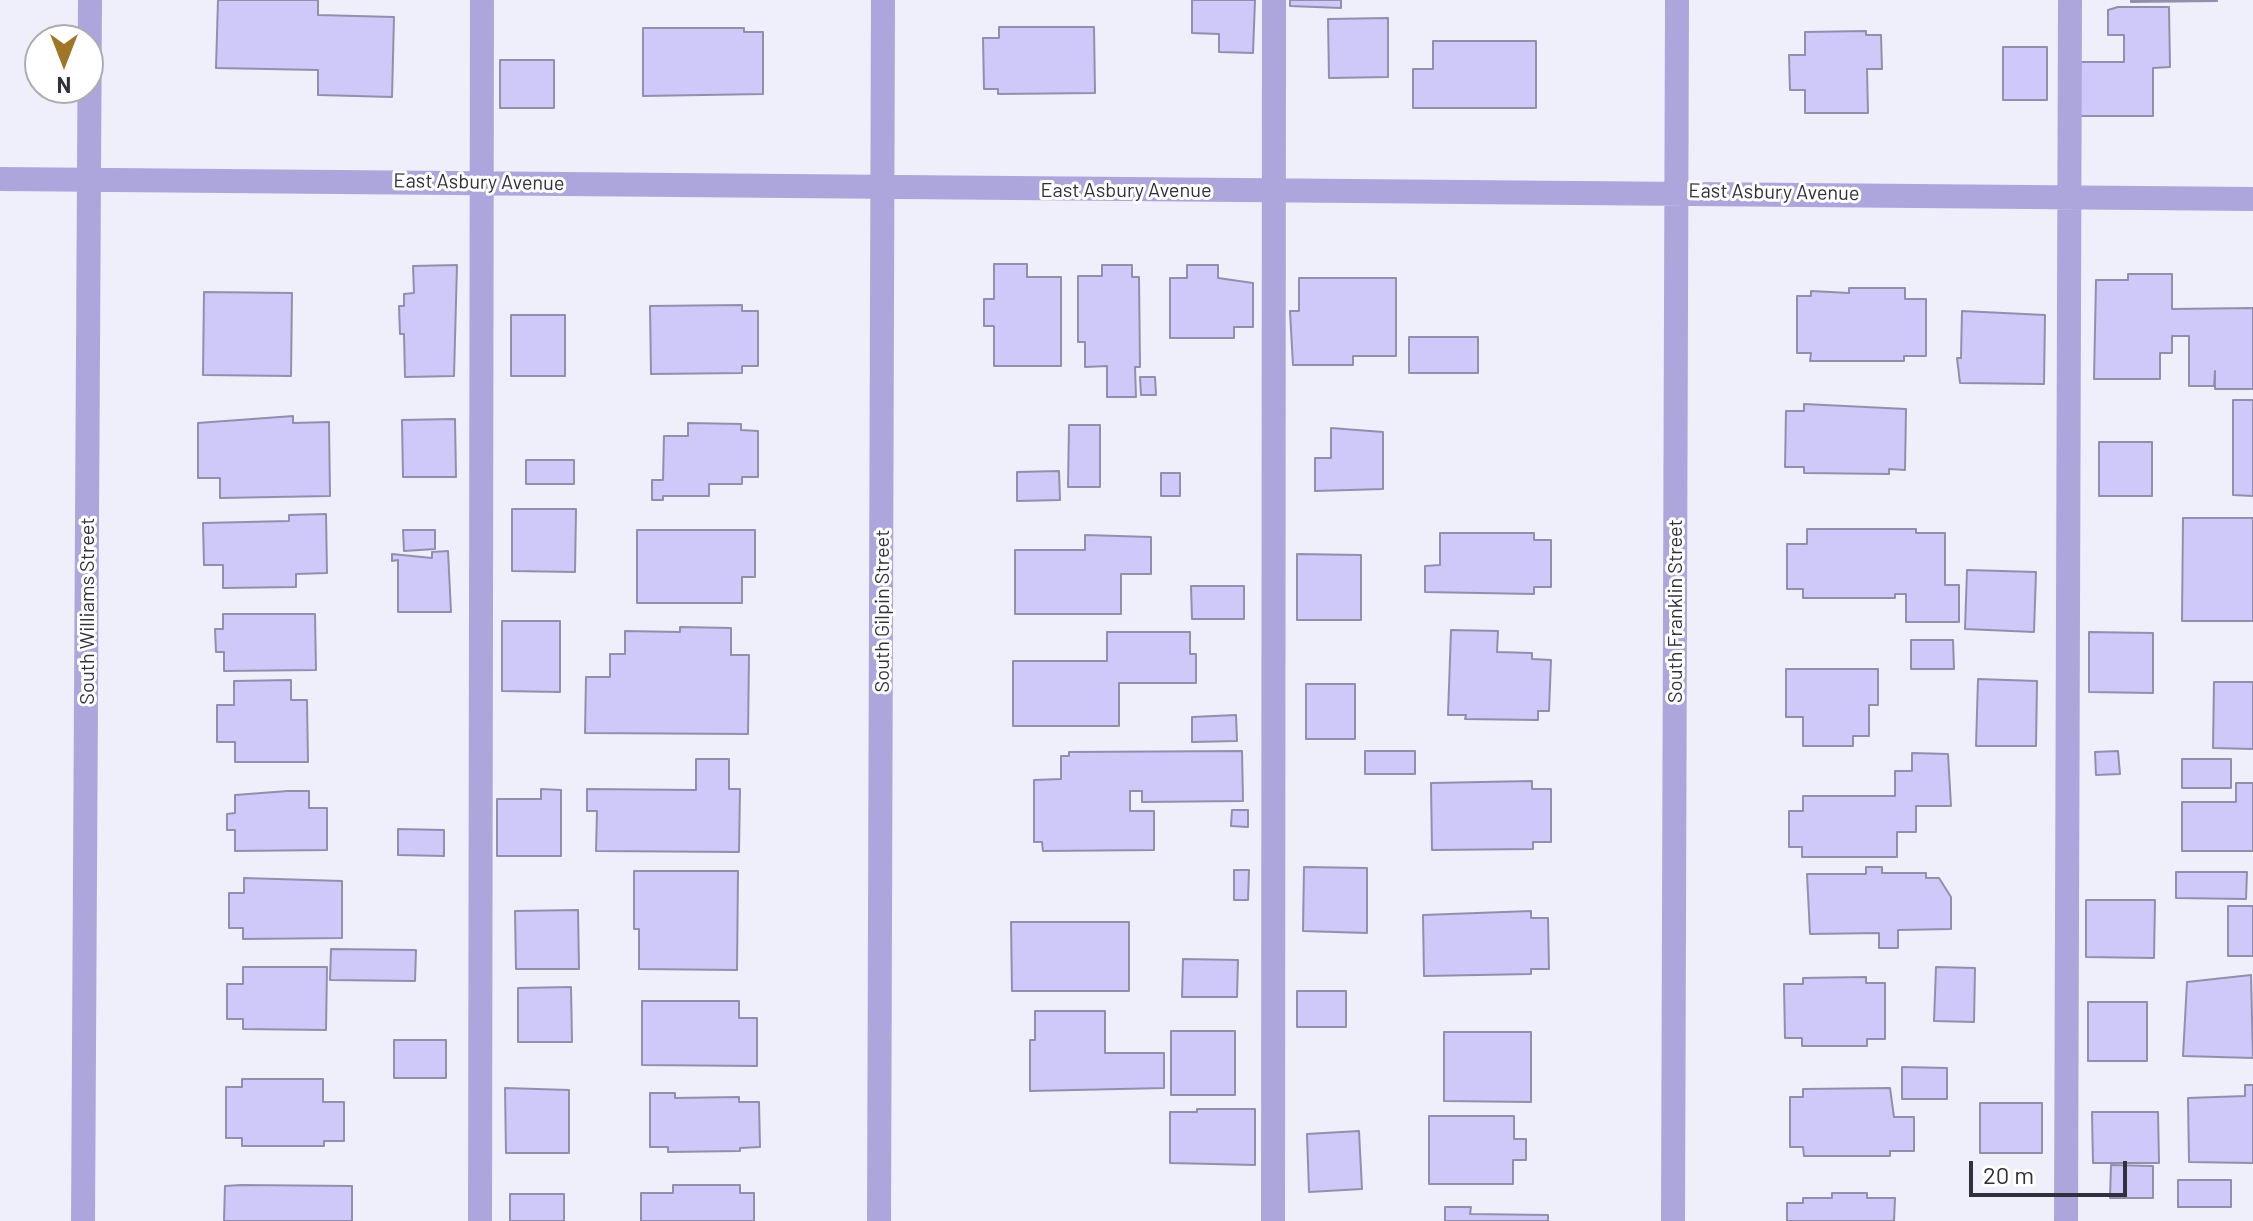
<!DOCTYPE html>
<style>
body{margin:0}
#map{position:relative;width:2253px;height:1221px;overflow:hidden;background:#efeefb;font-family:Barlow,sans-serif}
canvas{display:block}
.north{position:absolute;left:24px;top:24px;width:80px;height:80px;box-sizing:border-box;background:#fff;border:2px solid #adacb1;border-radius:50%;rotate:180deg;font-size:22px;font-weight:700;line-height:32px;text-align:center;color:#32303d}
.north::after{content:'';display:block;margin:auto;width:28px;height:36px;background:#9f7625;clip-path:polygon(50% 0,100% 100%,50% 72%,0 100%)}
.scale{position:absolute;left:1969px;top:1161px;width:158px;height:36px;box-sizing:border-box;border:4px solid #32303d;border-top:0;padding-left:10px;font-size:24px;line-height:28px;white-space:nowrap;color:#32303d;-webkit-text-stroke:6px #fff;paint-order:stroke}
</style>
<div id="map">
<canvas width="2253" height="1221"></canvas>
<div class="north">N</div>
<div class="scale">20 m</div>
</div>
<script>
const context = document.querySelector('canvas').getContext('2d');
context.lineJoin = 'round';
function fill(path, color) { context.fillStyle = color; context.fill(path, 'evenodd'); }
function strokePath(path, color, width, dash) { context.strokeStyle = color; context.lineWidth = width; context.lineCap = dash ? 'butt' : 'round'; context.setLineDash(dash || []); context.stroke(path); }
function drawText(font, color, halo, rows, align = 'center') {
  context.font = font + ' Barlow,sans-serif'; context.lineWidth = 6; context.setLineDash([]); context.textBaseline = 'middle'; context.strokeStyle = halo; context.fillStyle = color; for (const [text, x, y, turn = 0] of rows) {
    context.save(); context.translate(x, y); context.rotate((+turn || 0) * Math.PI / 180); context.textAlign = isNaN(turn) ? turn : align; if (halo) context.strokeText(text, 0, 0); context.fillText(text, 0, 0); context.restore();
  }
}
const building = new Path2D(`
 M218,0h100v15l76,2 -2,80 -74,-2v-25l-102,-2z
 M1192,0h63l-2,53 -34,-1v-18l-27,-1z
 M1290,0h51v8l-51,-2z
 M2131,0h86v1l-86,1z
 M2118,7h51l1,60 -17,1v48h-73v-54h44v-27h-16v-25z
 M1388,18v59l-59,1 -1,-59z
 M999,27h95l1,66 -97,1v-5h-14l-1,-51h16z
 M643,28h101v4h19v62l-120,2z
 M1866,31v4h15l1,34h-15l1,44h-63v-23h-15l-1,-35h16v-23z
 M1433,41h103v67h-123v-39h20z
 M2003,47h44v53h-44z
 M500,60h54v48h-54z
 M994,264h33v13h34v89h-67v-40h-10v-27h10z
 M457,265l-3,111 -49,1 -1,-43h-4l-1,-28h5v-12l10,-1 -1,-27z
 M1102,265h30v12h7l1,90h-5l1,30h-29v-31l-22,1v-25h-7v-66h24z
 M1187,265h31v13l35,5v44h-19v11h-64v-60h17z
 M2128,274h44v35l81,-1v81h-38v-18l-1,15h-25v-50h-17v17h-12v26h-66l2,-99h32z
 M1299,278h97v78h-43v9h-60l-3,-54h9z
 M1849,288h56v11h21v57h-22v5h-94l1,-8h-14v-57h14v-5l38,2z
 M204,292l88,1 -1,83 -88,-1z
 M742,305v6h16v55h-16v7l-91,1 -1,-68z
 M1962,311l83,4 -1,69 -84,-1 -3,-25h4z
 M511,315h54v61h-54z
 M1409,337h69v36h-69z
 M1140,377h15l1,18h-15z
 M2233,400h20v96l-20,-1z
 M1804,404l102,5 -1,61 -16,-1v5l-85,-1v-6h-19l1,-56h18z
 M293,416v7l36,-1 1,74 -110,2v-20h-22v-55z
 M455,419l1,58h-53l-1,-57z
 M688,423l53,1v6l17,1v46h-16v7h-33v12h-46v4h-11v-20h11l1,-44h24z
 M1069,425h31v62h-32z
 M1331,428l52,4v57l-68,2v-33h16z
 M2099,442h53v54h-53z
 M526,460h48v24h-48z
 M1059,471l1,29 -43,1v-29z
 M1161,473h19v23h-19z
 M512,509h64l-1,63 -63,-1z
 M326,514l1,59 -31,1v13l-73,1v-23h-19l-1,-42 86,-2v-6z
 M2183,518h70v103h-71z
 M1807,529h109v4h29v52h14v37h-53v-28h-11v4h-92v-9h-16v-45h20z
 M403,530h32v19l-31,2z
 M637,530h118v47h-13v26h-105z
 M1440,533h94v7h17v47h-17v7l-109,-2v-26l15,-1z
 M1085,535l66,2v37h-30v40h-106v-64h70z
 M448,551l3,61h-53v-52l-6,1v-7l40,4v-6z
 M1297,554l64,1v65h-64z
 M1967,570l69,2 -2,60 -69,-3z
 M1191,586h53v33h-52z
 M223,614h92l1,56 -92,1v-19h-8l-1,-23h8z
 M502,621h58v71l-58,-1z
 M680,627l51,1v27h18l-1,79 -163,-1 1,-56h24v-23h15v-23l55,1z
 M1451,630l47,1 -1,21 35,1v6l19,1 -2,51h-11v9l-73,-1 1,-4h-18z
 M1107,632h83v22h6v29h-77v43h-106v-65h94z
 M2089,632l64,1v60l-64,-1z
 M1911,640h42l1,29h-43z
 M1786,669h92v36h-9v31h-16v10h-50v-29h-17z
 M1978,679l59,2 -1,65h-60z
 M291,680v20h16l1,62h-73v-20h-18v-37h17v-24z
 M2214,682h39v67l-40,-1z
 M1306,684h49v55h-49z
 M1236,715l1,26 -45,1v-25z
 M1242,751l1,50 -101,1v-11h-12v20h24v39l-111,1 -1,-9h-8v-62l27,-1v-23h8v-4z
 M1365,751h50v23h-50z
 M2118,751l2,23 -24,1 -1,-23z
 M1912,753l36,1 3,52h-35v26h-19v25h-95v-10h-13v-36h14v-15h92v-25h17z
 M696,759h33v30h11l-1,63 -143,-1 1,-40h-10v-22l109,1z
 M2182,759h49v29h-49z
 M1532,781v8h19v53h-18v7l-101,1 -1,-67z
 M2236,783h17v68h-71v-49h54z
 M541,789l20,1v66h-64v-57h44z
 M288,791h21v17h18v42l-92,1v-21h-8v-16l8,-1v-18z
 M1232,810h16v17l-17,-1z
 M398,829l46,1v26l-46,-1z
 M1304,867l63,1v65l-64,-2z
 M1866,867h16v6h44v5h13l12,19v32l-53,1v18h-19v-15l-69,1 -3,-60h59z
 M1234,870h15l-1,30h-14z
 M634,871h104l-1,99 -98,-1v-40h-5z
 M2176,872h71l-1,27 -70,-1z
 M244,878l98,3v57l-99,1v-11h-14v-35h15z
 M2086,900h69l-1,58 -68,-1z
 M2228,906h25v50h-25z
 M578,910l1,59h-63l-1,-58z
 M1531,911v7h17l1,51h-18v5l-107,2 -1,-61z
 M1011,922h118v69h-117z
 M331,949l85,1 -1,31 -85,-1z
 M1183,959l55,1 -1,37h-55z
 M243,967h84l-1,63 -83,-1v-10h-16v-35h16z
 M1936,967l39,1 -1,54 -40,-1z
 M2251,975l2,83 -70,-2 4,-74z
 M1866,977v6h19v56h-18v7h-65v-8h-17l-1,-54h19v-6z
 M571,987l1,55h-54v-54z
 M1297,991h49v36h-49z
 M642,1001h97v17h18v48l-115,-1z
 M2088,1002h59v59h-59z
 M1035,1011h70v42h59v35l-134,3v-51h5z
 M1171,1031h64v64h-64z
 M1444,1032h87v70l-87,-1z
 M394,1040h52v38h-52z
 M1902,1067l45,1v31h-45z
 M242,1079h81v23h21v39h-20v5h-82v-8h-16v-51h16z
 M2245,1085h8v78l-64,-1 -1,-64 57,-2z
 M505,1088l64,2v63h-63z
 M1890,1088l4,29h20v34h-24v5h-86l-1,-9h-13v-50h13v-8z
 M650,1093h25v5l64,-1v5h20l1,45 -20,1v3l-72,1v-5h-18z
 M1980,1103h62v50h-62z
 M1197,1109h58v56l-85,-2v-51h27z
 M2092,1112h66l1,51h-66z
 M1429,1116h85v23h12v21h-13v24h-84z
 M1359,1131l3,58 -53,3 -2,-58z
 M2111,1165l42,1v32h-43z
 M2178,1180h53v27h-53z
 M241,1185l111,1v35h-128l1,-35z
 M673,1185h67v8h14v28h-113v-28h32z
 M1832,1193h35v5h28l-1,23h-107v-18h16v-5h29z
 M510,1194h54v27h-54z
 M1445,1207h26l-1,7 78,1v6h-103z`);
fill(building, '#cfc9f9');
strokePath(building, '#928fad', 2);
strokePath(new Path2D(`
 M0,179l2253,20
 M83,1221l7,-1221
 M480,1221l2,-1221
 M879,1221l4,-1221
 M1273,1221l1,-1221
 M1673,1221l4,-1221
 M2066,1221l4,-1221`), '#ada6dc', 24);
drawText('20px', '#32303d', '#fff', [
 ["East Asbury Avenue",479,182,1],
 ["East Asbury Avenue",1126,190],
 ["East Asbury Avenue",1774,192,1],
 ["South Williams Street",87,611,-90],
 ["South Gilpin Street",882,611,-90],
 ["South Franklin Street",1675,611,-90]
]);
</script>
